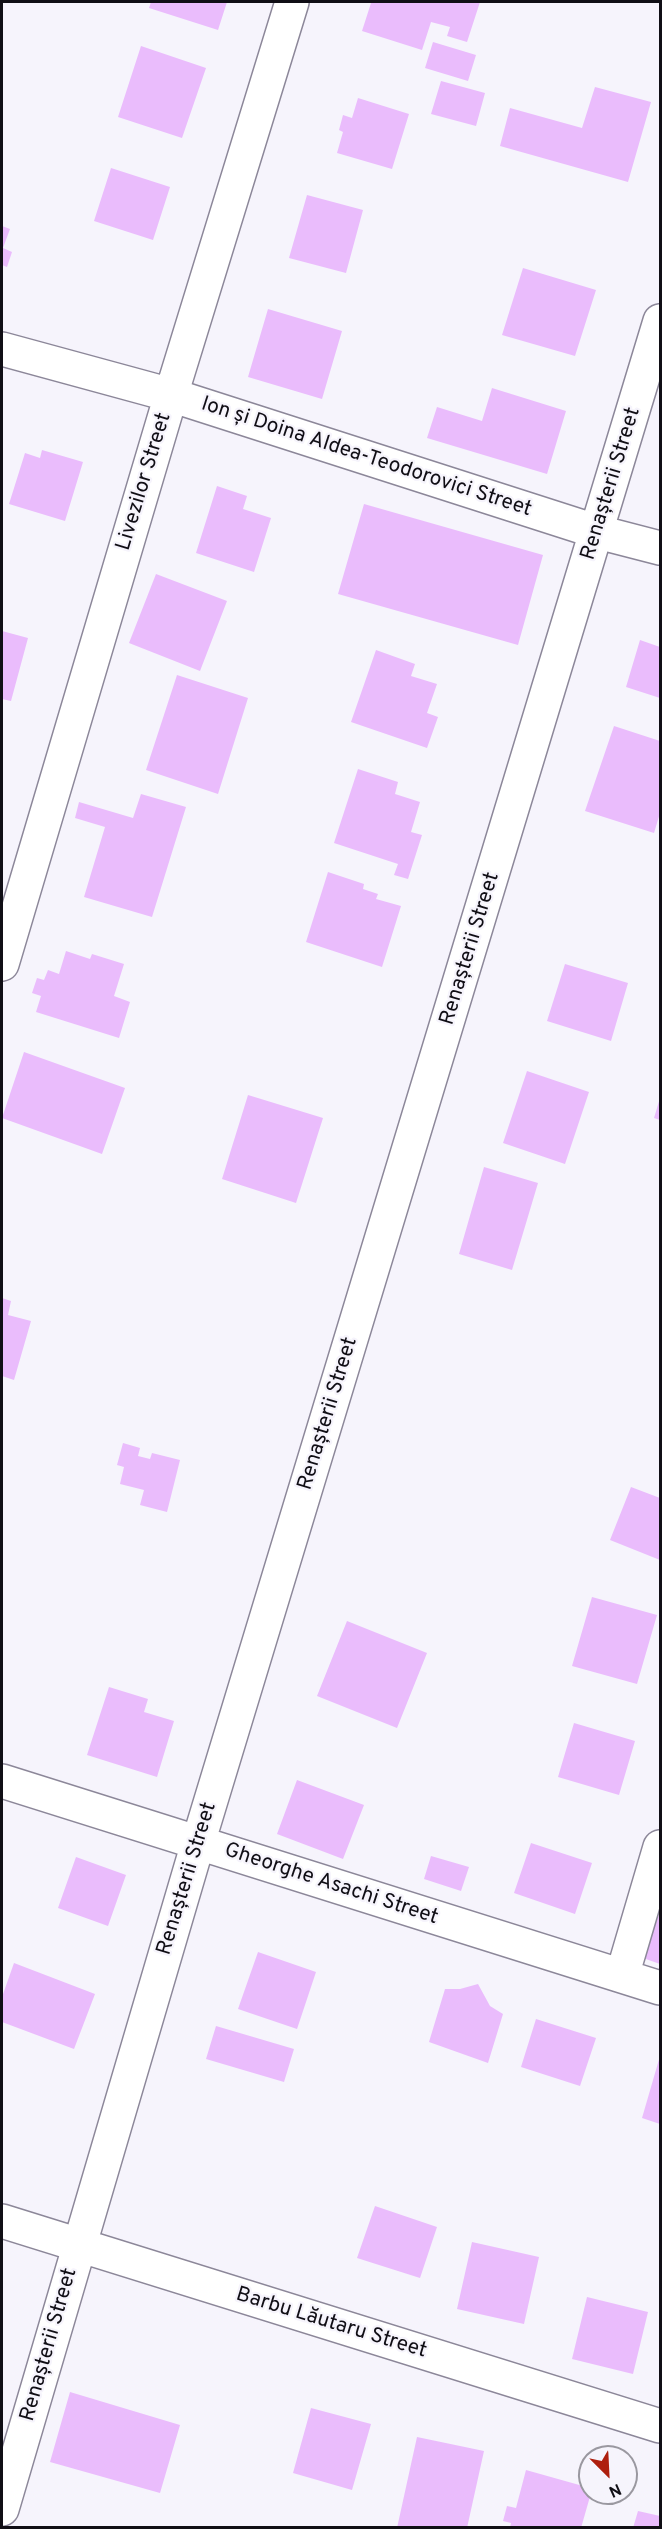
<!DOCTYPE html>
<meta charset="utf-8">
<style>
body{margin:0}
#map{position:relative;width:662px;height:2529px;overflow:hidden;background:#f6f4fc;font-family:Overpass,sans-serif}
canvas{display:block}
.frame{position:absolute;inset:0;border:3px solid #100e15;pointer-events:none}
.north{position:absolute;left:578px;top:2445px;width:60px;height:60px;box-sizing:border-box;background:#f6f4fc;border:2px solid #9a98a0;border-radius:50%;rotate:156deg;font-size:16px;font-weight:700;line-height:24px;text-align:center;color:#100e15}
.north::after{content:'';display:block;margin:auto;width:21px;height:27px;background:#ae1f0e;clip-path:polygon(50% 0,100% 100%,50% 72%,0 100%)}
</style>
<div id="map">
<canvas width="662" height="2529"></canvas>
<div class="frame"></div>
<div class="north">N</div>
</div>
<script>
const context = document.querySelector('canvas').getContext('2d');
context.lineJoin = 'round';
function fill(path, color) { context.fillStyle = color; context.fill(path, 'evenodd'); }
function strokePath(path, color, width, dash) { context.strokeStyle = color; context.lineWidth = width; context.lineCap = dash ? 'butt' : 'round'; context.setLineDash(dash || []); context.stroke(path); }
function drawText(font, color, halo, rows, align = 'center') {
  context.font = font + ' Overpass,sans-serif'; context.lineWidth = 4.5; context.setLineDash([]); context.textBaseline = 'middle'; context.strokeStyle = halo; context.fillStyle = color; for (const [text, x, y, turn = 0] of rows) {
    context.save(); context.translate(x, y); context.rotate((+turn || 0) * Math.PI / 180); context.textAlign = isNaN(turn) ? turn : align; if (halo) context.strokeText(text, 0, 0); context.fillText(text, 0, 0); context.restore();
  }
}
fill(new Path2D(`
 M151,2h76l-9,28 -69,-22z
 M367,2h113l-13,40 -20,-6 3,-9 -19,-5 -9,28 -60,-19 9,-28z
 M433,42l43,13 -8,26 -43,-13z
 M141,46l65,22 -24,70 -64,-21z
 M441,81l44,12 -9,33 -45,-12z
 M595,87l56,15 -23,80 -128,-36 10,-38 72,20z
 M358,98l51,16 -17,55 -55,-16 6,-21 -4,-2 4,-15 9,3z
 M111,168l59,19 -17,53 -59,-19z
 M307,195l56,15 -17,63 -57,-15z
 M2,226l8,3 -7,19 9,4 -5,15 -5,-2z
 M523,268l73,22 -21,66 -73,-21z
 M268,309l74,22 -20,68 -74,-22z
 M492,388l74,23 -19,63 -120,-36 10,-31 45,14z
 M42,450l41,12 -18,59 -56,-17 16,-51 15,5z
 M217,486l30,10 -4,13 28,9 -17,54 -58,-19z
 M364,504l179,51 -25,90 -180,-51z
 M156,574l71,27 -27,70 -71,-28z
 M2,631l26,7 -17,63 -9,-2z
 M640,640l20,7v51l-34,-11z
 M376,650l39,14 -4,12 26,8 -10,29 11,4 -11,31 -76,-26z
 M177,675l71,23 -30,96 -72,-24z
 M614,726l46,15v72l-6,20 -69,-22z
 M358,769l40,13 -3,12 25,8 -9,30 11,3 -14,44 -14,-4 4,-11 -64,-21z
 M141,794l45,13 -34,110 -68,-20 21,-70 -30,-9 4,-16 54,16z
 M328,872l36,12 -1,5 15,5 -2,5 25,7 -19,61 -76,-25z
 M66,951l24,8 2,-5 32,10 -10,32 16,6 -11,36 -83,-26 5,-16 -9,-3 5,-15 7,2 4,-10 11,4z
 M565,964l63,19 -17,58 -64,-20z
 M24,1052l101,36 -23,66 -100,-36z
 M527,1071l62,21 -24,72 -62,-21z
 M248,1095l75,23 -27,85 -74,-24z
 M660,1098v22l-6,-2z
 M484,1167l54,16 -26,87 -53,-16z
 M2,1298l9,3 -3,14 23,6 -17,59 -12,-4z
 M123,1443l17,5 -2,8 12,3 2,-6 28,7 -13,52 -27,-7 4,-15 -24,-6 4,-17 -7,-2z
 M631,1487l29,11v62l-50,-20z
 M592,1597l65,18 -20,69 -65,-18z
 M347,1621l80,32 -30,75 -80,-32z
 M109,1687l39,12 -4,13 30,9 -17,56 -70,-22z
 M574,1723l61,18 -16,54 -61,-18z
 M297,1780l67,25 -21,54 -66,-25z
 M531,1843l61,20 -17,51 -61,-21z
 M431,1856l38,11 -8,24 -37,-12z
 M76,1857l50,18 -18,51 -50,-18z
 M660,1912v52l-17,-6z
 M258,1952l58,20 -19,57 -59,-20z
 M14,1963l81,31 -21,55 -72,-27v-25z
 M478,1984l12,22 13,8 -15,49 -59,-21 16,-53h15z
 M536,2019l60,19 -16,48 -59,-19z
 M216,2026l78,23 -10,33 -78,-23z
 M660,2056v68l-18,-6z
 M375,2206l62,21 -17,51 -63,-20z
 M472,2242l67,15 -15,67 -67,-15z
 M587,2297l61,15 -15,62 -61,-15z
 M70,2392l110,33 -20,68 -110,-31z
 M311,2408l60,16 -19,66 -59,-17z
 M417,2437l67,14 -17,77h-70z
 M526,2470l64,18 1,5 -10,35h-71l1,-5 -8,-2 4,-15 9,2z
 M638,2511l22,5v12h-27z`), '#eabcfc');
const street = new Path2D(`
 M2,349l169,46 427,137 62,16
 M2,964l169,-569 121,-393
 M2,1781l658,207
 M622,1976l38,-129
 M2,2221l658,205
 M2,2509l196,-666 462,-1522`);
strokePath(street, '#8c8799', 36);
strokePath(street, '#fff', 33);
drawText('21px', '#100e15', '#f6f4fc', [
 ["Ion și Doina Aldea-Teodorovici Street",366,458,18],
 ["Livezilor Street",145,482,-73],
 ["Renașterii Street",612,484,-73],
 ["Renașterii Street",471,949,-73],
 ["Renașterii Street",329,1414,-73],
 ["Renașterii Street",188,1879,-73],
 ["Gheorghe Asachi Street",331,1885,18],
 ["Barbu Lăutaru Street",331,2324,17],
 ["Renașterii Street",50,2345,-74]
]);
</script>
